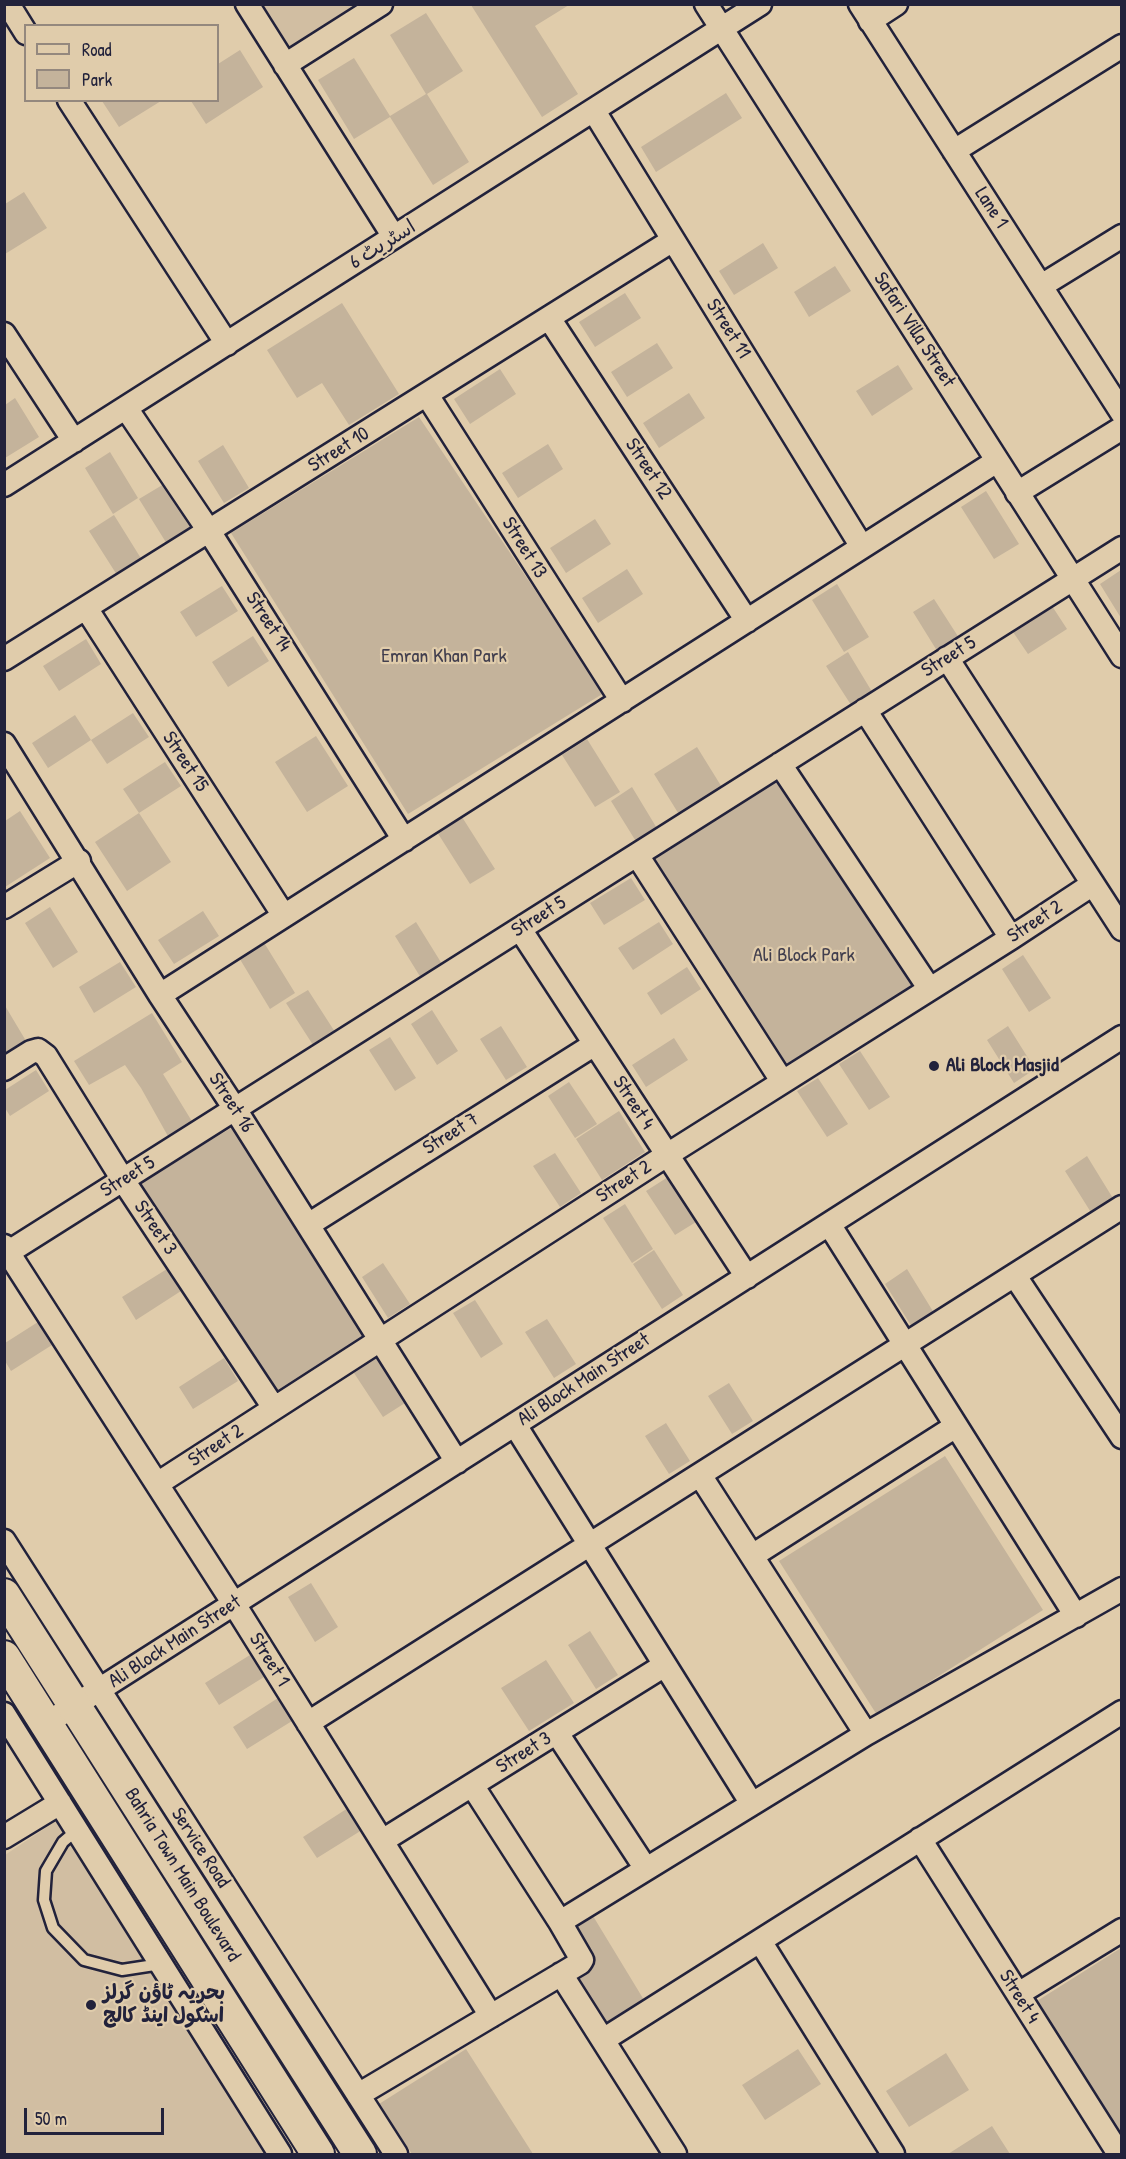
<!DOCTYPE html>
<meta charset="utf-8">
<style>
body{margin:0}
#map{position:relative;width:1126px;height:2159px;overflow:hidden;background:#e0ccab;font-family:"Patrick Hand",sans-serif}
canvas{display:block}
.frame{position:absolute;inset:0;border:6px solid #22223b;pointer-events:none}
.legend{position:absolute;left:24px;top:24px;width:195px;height:78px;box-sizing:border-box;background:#e0ccab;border:2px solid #94887e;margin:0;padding:8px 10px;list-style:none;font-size:18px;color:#22223b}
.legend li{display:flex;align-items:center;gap:12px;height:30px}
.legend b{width:30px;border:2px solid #94887e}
.scale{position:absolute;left:24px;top:2108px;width:140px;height:27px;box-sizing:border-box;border:3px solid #22223b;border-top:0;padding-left:8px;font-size:18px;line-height:21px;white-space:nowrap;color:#22223b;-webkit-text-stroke:4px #e0ccab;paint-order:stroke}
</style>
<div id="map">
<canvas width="1126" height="2159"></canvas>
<div class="frame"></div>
<ul class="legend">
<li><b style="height:8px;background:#e0ccab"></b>Road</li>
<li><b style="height:16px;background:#c4b39b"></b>Park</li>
</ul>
<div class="scale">50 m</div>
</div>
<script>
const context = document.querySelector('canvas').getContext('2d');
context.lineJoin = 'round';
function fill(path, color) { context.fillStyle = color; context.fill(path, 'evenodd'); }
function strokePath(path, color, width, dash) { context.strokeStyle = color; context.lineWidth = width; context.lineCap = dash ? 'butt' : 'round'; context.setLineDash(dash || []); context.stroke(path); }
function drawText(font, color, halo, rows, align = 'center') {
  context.font = font + ' "Patrick Hand","Playpen Sans Arabic",sans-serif'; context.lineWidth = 4.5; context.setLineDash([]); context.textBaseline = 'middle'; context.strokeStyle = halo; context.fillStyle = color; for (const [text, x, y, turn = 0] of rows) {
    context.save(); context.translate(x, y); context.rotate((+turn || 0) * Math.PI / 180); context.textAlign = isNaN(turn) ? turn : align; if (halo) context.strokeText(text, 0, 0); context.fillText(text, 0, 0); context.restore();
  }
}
fill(new Path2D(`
 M263,5h92l-65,42z
 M62,1817l208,337h-265v-299z`), '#d1bea2');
fill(new Path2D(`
 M471,5h98l-34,21 43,68 -36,23z
 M426,13l37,58 -36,23 42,68 -36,23 -43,-68 -36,22 -36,-59 36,-22 36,58 36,-22 -36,-59z
 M240,50l23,37 -57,37 -15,-23 27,-1v-36z
 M726,93l16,25 -86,54 -15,-25z
 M102,101h59l-42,26z
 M24,192l23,36 -42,26v-50z
 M763,243l15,25 -44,27 -15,-24z
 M835,266l16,25 -42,26 -15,-25z
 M625,293l16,25 -46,29 -16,-25z
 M342,303l57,91 -50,31 -27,-42 -25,15 -30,-48z
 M657,343l16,25 -46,29 -16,-25z
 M898,365l15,24 -41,27 -16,-25z
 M500,369l16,25 -46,30 -16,-25z
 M689,393l16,25 -46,30 -16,-25z
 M15,398l24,39 -34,21v-53z
 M419,417l185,276 -196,121 -177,-281z
 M548,444l15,25 -45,29 -16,-25z
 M223,445l26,43 -25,15 -26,-42z
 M110,452l28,46 -25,16 -28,-46z
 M164,484l28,45 -25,15 -28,-45z
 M986,491l33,53 -25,15 -33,-52z
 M114,515l28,45 -25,15 -28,-44z
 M595,519l16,25 -45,29 -16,-25z
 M627,569l16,25 -45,29 -16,-25z
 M1121,570v48l-21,-34z
 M837,584l32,53 -25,15 -32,-52z
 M222,586l16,25 -42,26 -16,-25z
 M934,599l27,42 -22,13 -26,-42z
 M1052,606l15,23 -39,25 -15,-22z
 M253,636l16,25 -41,26 -16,-25z
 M86,639l15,25 -42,27 -16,-25z
 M848,652l26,43 -21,13 -27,-42z
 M133,713l16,24 -42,27 -16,-24 -43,28 -16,-25 43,-28 16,25z
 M316,736l32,50 -41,26 -32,-50z
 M587,739l33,53 -25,15 -33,-52z
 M697,747l26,42 -43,27 -26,-42z
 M165,762l16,24 -42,27 32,49 -44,29 -32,-49 44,-29 -16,-24z
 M779,776l139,211 -135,83 -131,-211z
 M632,787l26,43 -21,13 -26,-42z
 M20,811l30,47 -45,29v-66z
 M462,817l33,52 -25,15 -33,-52z
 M631,878l14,22 -41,25 -14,-22z
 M50,907l28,45 -25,16 -28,-45z
 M203,911l16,25 -45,28 -16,-24z
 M416,922l26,42 -21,14 -26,-42z
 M659,922l14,22 -40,26 -15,-22z
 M263,941l32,52 -25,16 -32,-53z
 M1023,955l28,43 -22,14 -27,-43z
 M120,962l16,25 -42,26 -15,-26z
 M687,967l14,22 -40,26 -14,-22z
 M308,990l27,42 -22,13 -27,-42z
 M4,1004l25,42 -25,15z
 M432,1010l26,41 -21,14 -26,-41z
 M152,1013l30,49 -19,12 30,49 -24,15 -28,-50 -16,-23 -36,20 -15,-24z
 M501,1026l26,41 -21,13 -26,-41z
 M1008,1026l27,43 -21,14 -27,-43z
 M390,1037l26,41 -21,13 -26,-41z
 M674,1038l14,22 -42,27 -14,-22z
 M860,1051l30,46 -21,13 -30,-46z
 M36,1070l13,21 -39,25 -5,-8v-18z
 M818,1078l30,46 -21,13 -30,-46z
 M569,1082l28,42 -22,14 -27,-42z
 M619,1111l26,41 -43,28 -26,-41z
 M236,1125l132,210 -95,61 -137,-210z
 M555,1153l26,40 -21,14 -27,-41z
 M1087,1156l27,44 -22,14 -27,-43z
 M668,1177l28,45 -21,13 -29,-44z
 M625,1204l28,45 -21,14 -29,-45z
 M654,1250l29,45 -21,14 -29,-45z
 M383,1263l27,41 -22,14 -26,-41z
 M167,1269l14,22 -45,29 -14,-23z
 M907,1269l27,44 -22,14 -27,-43z
 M475,1300l28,44 -22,14 -28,-45z
 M547,1319l29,45 -22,14 -29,-46z
 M38,1322l14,23 -41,26 -6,-10v-18z
 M224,1358l14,23 -45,28 -14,-22z
 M376,1358l29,45 -22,14 -29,-44z
 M729,1383l24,38 -21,13 -24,-38z
 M666,1423l24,38 -21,13 -24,-38z
 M945,1456l98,154 -166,105 -98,-154z
 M311,1583l27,44 -23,15 -27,-45z
 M590,1631l28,44 -22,14 -28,-44z
 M250,1655l14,22 -45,28 -14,-22z
 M546,1660l28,43 -45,28 -28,-43z
 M278,1698l14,23 -45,28 -14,-22z
 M348,1808l14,22 -45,28 -14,-21z
 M593,1916l51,84 -39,23 -28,-46 17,-11 -22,-37z
 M1121,1948v188l-84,-135z
 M466,2049l67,105h-121l-33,-50z
 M798,2049l23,35 -56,36 -23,-35z
 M946,2053l23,37 -60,37 -23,-36z
 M992,2126l18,28h-62z`), '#c4b39b');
const service = new Path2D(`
 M79,1832l-9,4 -7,6 -17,29 -2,29 9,28 31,32 38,10 39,-6`);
const minor = new Path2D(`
 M8,4l18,29
 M247,4l147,233
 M706,4l416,652
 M860,4l262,409
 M870,21l26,-17
 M285,65l96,-61
 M69,100l158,244
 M594,111l268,436
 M954,151l168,-105
 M1041,286l81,-50
 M549,318l198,303
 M4,334l70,107
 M427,395l195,306
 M126,408l83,123 195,309
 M4,485l756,-481
 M1017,493l105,-65
 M86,608l198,308
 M947,658l175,271
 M4,659l669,-419
 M865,710l146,228
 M4,744l156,251 75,114 222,353
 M780,764l149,224
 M637,855l145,226
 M4,907l75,-46
 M520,929l227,348
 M160,995l837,-534
 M4,1069l27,-17 7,-2 8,6 77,124 151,228
 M829,1224l247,392
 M308,1225l287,-181
 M4,1246l230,358 257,412
 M4,1255l1118,-707
 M1015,1276l107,161
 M515,1425l237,379
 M700,1475l166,259
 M157,1484l510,-329 344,-217 82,-54
 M4,1541l392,613
 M752,1556l204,-130
 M4,1714l276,440
 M47,1723l1075,-686
 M308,1723l814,-516
 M557,1733l89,136
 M4,1837l56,-34
 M920,1839l199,315
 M382,1841l283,-176
 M560,1922l306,-188 256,-145
 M760,1941l133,213
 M561,1974l114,180
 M1018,1994l104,-64
 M603,2040l519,-328
 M358,2095l222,-132 2,-3 -22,-38 -88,-137`);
const secondary = new Path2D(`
 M4,1595l356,559
 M4,1657l314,497`);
strokePath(service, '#22223b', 15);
strokePath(minor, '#22223b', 27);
strokePath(secondary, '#22223b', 36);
strokePath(service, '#e0ccab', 10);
strokePath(minor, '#e0ccab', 22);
strokePath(secondary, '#e0ccab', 32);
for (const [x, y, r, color] of [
 [934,1066,6,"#22223b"],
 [91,2005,6,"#22223b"]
]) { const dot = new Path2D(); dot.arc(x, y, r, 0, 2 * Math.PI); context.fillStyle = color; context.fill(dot); strokePath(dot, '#e0ccab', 2); }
drawText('20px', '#22223b', '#e0ccab', [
 ["Lane 1",991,208,57],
 ["اسٹریٹ 6",383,245,-32],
 ["Street 11",728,329,58],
 ["Safari Villa Street",914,330,57],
 ["Street 10",339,450,-32],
 ["Street 12",648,469,57],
 ["Street 13",524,548,58],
 ["Street 14",268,622,57],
 ["Street 5",949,657,-32],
 ["Street 15",185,762,57],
 ["Street 5",539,917,-32],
 ["Street 2",1035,922,-33],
 ["Street 16",231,1103,57],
 ["Street 4",633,1103,57],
 ["Street 7",451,1134,-32],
 ["Street 5",128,1177,-32],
 ["Street 2",624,1182,-33],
 ["Street 3",155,1228,56],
 ["Ali Block Main Street",584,1380,-33],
 ["Street 2",216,1446,-33],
 ["Ali Block Main Street",175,1642,-33],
 ["Street 1",269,1660,58],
 ["Street 3",524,1753,-32],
 ["Service Road",200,1848,57],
 ["Bahria Town Main Boulevard",182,1875,58],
 ["Street 4",1019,1997,58]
]);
drawText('20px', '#423f4e', '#e0ccab', [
 ["Emran Khan Park",444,657],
 ["Ali Block Park",804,956]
]);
drawText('bold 20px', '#22223b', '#e0ccab', [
 ["Ali Block Masjid",946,1066],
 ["بحریہ ٹاؤن گرلز",103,1994],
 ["اسکول اینڈ کالج",103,2017]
], 'left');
</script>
